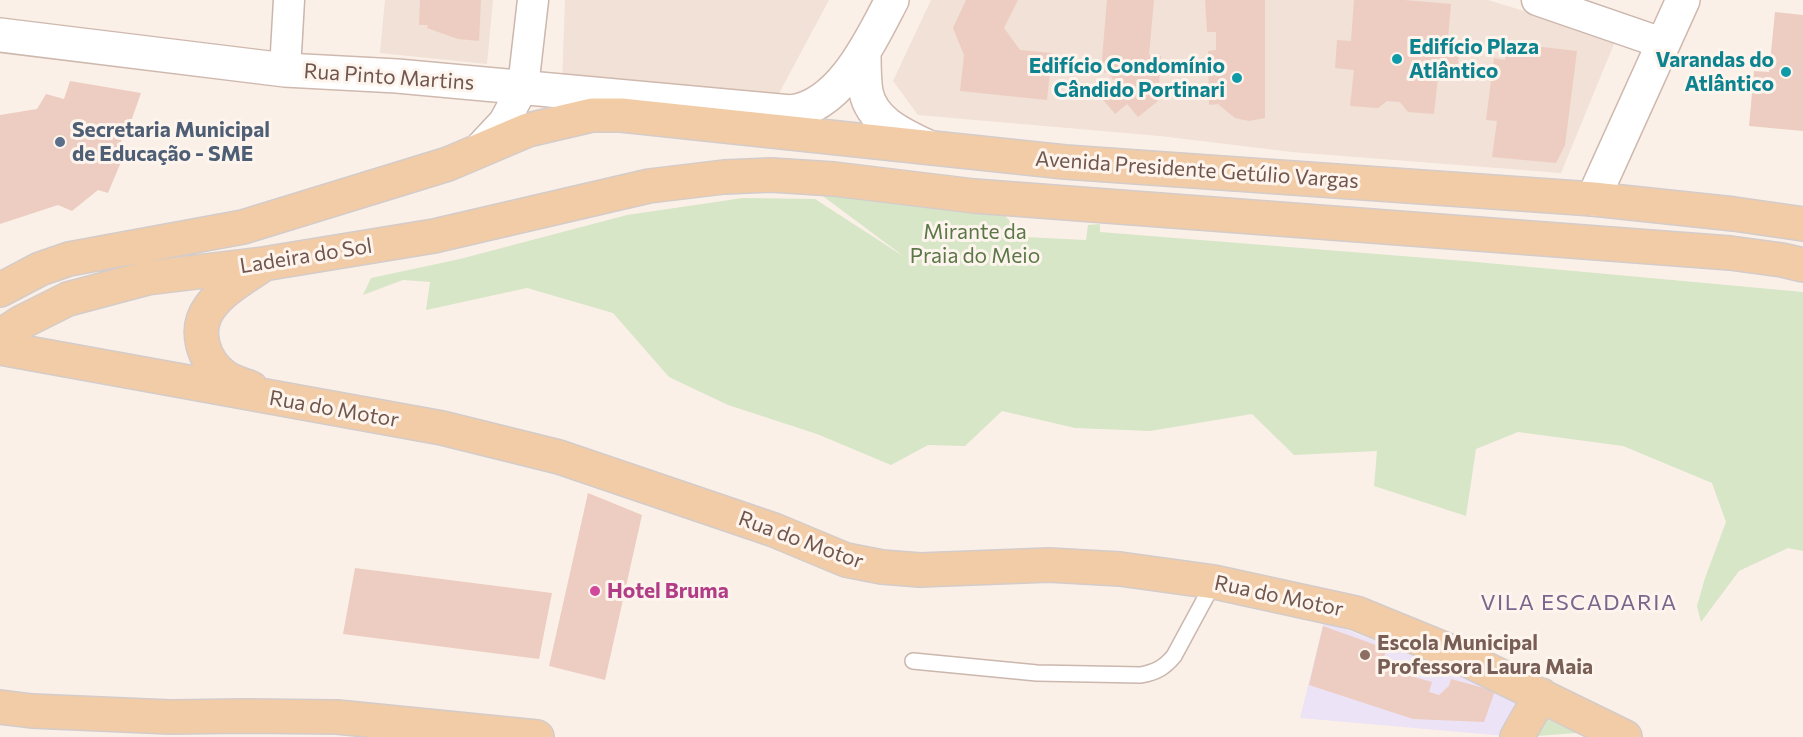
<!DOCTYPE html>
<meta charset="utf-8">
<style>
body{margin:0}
canvas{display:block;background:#faf0e7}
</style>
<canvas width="1803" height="737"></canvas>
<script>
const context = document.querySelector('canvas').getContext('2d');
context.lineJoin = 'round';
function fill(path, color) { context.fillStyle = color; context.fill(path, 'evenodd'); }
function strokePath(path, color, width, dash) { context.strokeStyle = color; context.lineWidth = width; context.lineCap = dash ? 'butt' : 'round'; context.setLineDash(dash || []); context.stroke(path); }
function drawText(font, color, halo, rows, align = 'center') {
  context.font = font + ' Commissioner,sans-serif'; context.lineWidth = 6; context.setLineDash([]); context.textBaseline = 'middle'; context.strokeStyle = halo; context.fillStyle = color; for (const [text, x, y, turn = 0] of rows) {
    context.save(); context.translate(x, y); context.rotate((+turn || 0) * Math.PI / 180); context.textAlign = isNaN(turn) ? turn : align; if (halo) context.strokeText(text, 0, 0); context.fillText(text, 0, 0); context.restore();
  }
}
fill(new Path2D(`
 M385,0h108l-6,64 -107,-11z
 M565,0h264l-53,99 -214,-15z
 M931,0h557l128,39 -55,134 -269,-21 -132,-16 -242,-21 -25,-34z`), '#f1e1d6');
fill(new Path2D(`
 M1324,621l194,75 -13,40 -205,-18z`), '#ede3f6');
fill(new Path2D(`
 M812,188l193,28 20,21 61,3 2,-15 12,-1v8l365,29 338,31v259l-15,-3 -49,23 -38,51 -4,-16 8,-28 21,-56 -14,-39 -89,-37 -105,-14 -42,17 -10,67 -92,-30 3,-35 -83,4 -42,-41 -102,17 -75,-3 -73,-17 -37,35 -37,-1 -37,20 -74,-31 -89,-29 -59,-28 -56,-64 -86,-25 -101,22 4,-28 -27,-2 -40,15 8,-17 89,-19 167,-44 116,-17 72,1 91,59z
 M1542,717l35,16 -40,3z`), '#d7e6c7');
fill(new Path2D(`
 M420,0h61l-2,41 -21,-2 -31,-11 1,-3h-9z
 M966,0h52l-14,28 16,22 32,3 -5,47 -87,-9 4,-36 -11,-27z
 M1107,0h47l-5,55 12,1 -2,30 -9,-1 -3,3 11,13 -20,16 -11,-13 -12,10 -15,-18 16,-13 -8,-10 -7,-1z
 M1205,0h60v118l-16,3 -14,-3 -17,-14 -9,1 -1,-54 8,-1v-18h-9z
 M1354,0h50l47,4 -4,45 12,2 -2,28 -19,-2 -4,37 -26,-2 -8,-10 -13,-1 -9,7 -28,-2 4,-36 -19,-2 2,-28 14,1z
 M1775,12l28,3v116l-54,-5 5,-55 15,1z
 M1507,43l70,8 -12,94 -9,18 -64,-6 5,-36 -11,-1 8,-62 11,2z
 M70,81l71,12 -12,34 -17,31 9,4 -13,31 -10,-3 -26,21 -14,-6 -58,19v-109l37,-6 9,-15 18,5z
 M588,493l54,22 -37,165 -56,-14z
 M355,568l197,25 -13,66 -196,-25z
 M1323,626l64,23 -7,18 52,15 -3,10 10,3 10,-9 2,-7 44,12 -11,31 -71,-3 -104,-34z`), '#edcdc1');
const service = new Path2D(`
 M913,661l124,12 104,2c15,-3 23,-7 33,-19l40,-74`);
const minor = new Path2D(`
 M1537,0l125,43
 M285,70l4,-70
 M476,152l28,-30 19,-35 10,-87`);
const secondary = new Path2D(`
 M0,35l285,35 112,6 394,36c50,-6 80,-72 101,-112
 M864,54c0,12 0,26 2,38 6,30 37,43 62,55
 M1593,199l90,-199`);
const primary = new Path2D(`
 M0,290l40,-21 29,-10 174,-32 205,-63 80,-34 64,-15h29l444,47 528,37 141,15 69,10
 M0,336l22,-14 46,-23 79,-21 116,-14 171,-28 215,-50 75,-9 47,-2 63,4 140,17 756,57 52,7 21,5
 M0,348l442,80 117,29 215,73 72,30 36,7 38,3 129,-5 71,4 94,13 142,31 93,38 176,86
 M251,388c-8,-3 -19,-6 -26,-11 -22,-16 -32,-47 -15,-70 12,-17 34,-29 51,-41
 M0,707l32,4 138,6 75,-1 92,1 200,20
 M1517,737l24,-42`);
strokePath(service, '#cbb7ae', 18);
strokePath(minor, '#cbb7ae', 33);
strokePath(secondary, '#cfb9af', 36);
strokePath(primary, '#d4ccca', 36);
strokePath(service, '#fff', 15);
strokePath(minor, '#fff', 30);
strokePath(secondary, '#fff', 33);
strokePath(primary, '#f2cca6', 33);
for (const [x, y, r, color] of [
 [1397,59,6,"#0f9aa8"],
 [1786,72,6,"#0f9aa8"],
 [1237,78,6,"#0f9aa8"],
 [60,142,6,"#5c6f8a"],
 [595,591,6,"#d1479c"],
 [1365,655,6,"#8d6e63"]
]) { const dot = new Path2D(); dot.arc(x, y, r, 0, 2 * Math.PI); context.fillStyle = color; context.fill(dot); strokePath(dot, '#fdf5ed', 2); }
drawText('bold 21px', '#0d838f', '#fdf5ed', [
 ["Edifício Plaza",1409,47,"left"],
 ["Atlântico",1409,71,"left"],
 ["Varandas do",1774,60],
 ["Atlântico",1774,84],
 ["Edifício Condomínio",1225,66],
 ["Cândido Portinari",1225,90]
], 'right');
drawText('21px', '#71564e', '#fdf5ed', [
 ["Rua Pinto Martins",389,77,4],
 ["Avenida Presidente Getúlio Vargas",1197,170,4],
 ["Ladeira do Sol",306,256,-9],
 ["Rua do Motor",334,409,10],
 ["Rua do Motor",801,540,20],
 ["Rua do Motor",1279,596,12]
]);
drawText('bold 21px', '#4e5e75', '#fdf5ed', [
 ["Secretaria Municipal",72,130],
 ["de Educação - SME",72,154]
], 'left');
drawText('21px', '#5b7647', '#fdf5ed', [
 ["Mirante da",975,232],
 ["Praia do Meio",975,256]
]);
drawText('bold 21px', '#b23c85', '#fdf5ed', [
 ["Hotel Bruma",607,591]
], 'left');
drawText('bold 21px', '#785e54', '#fdf5ed', [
 ["Escola Municipal",1377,643],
 ["Professora Laura Maia",1377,667]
], 'left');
context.letterSpacing = '1.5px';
drawText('22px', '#7a668d', '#fdf5ed', [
 ["VILA ESCADARIA",1579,603]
]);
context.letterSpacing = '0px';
</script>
